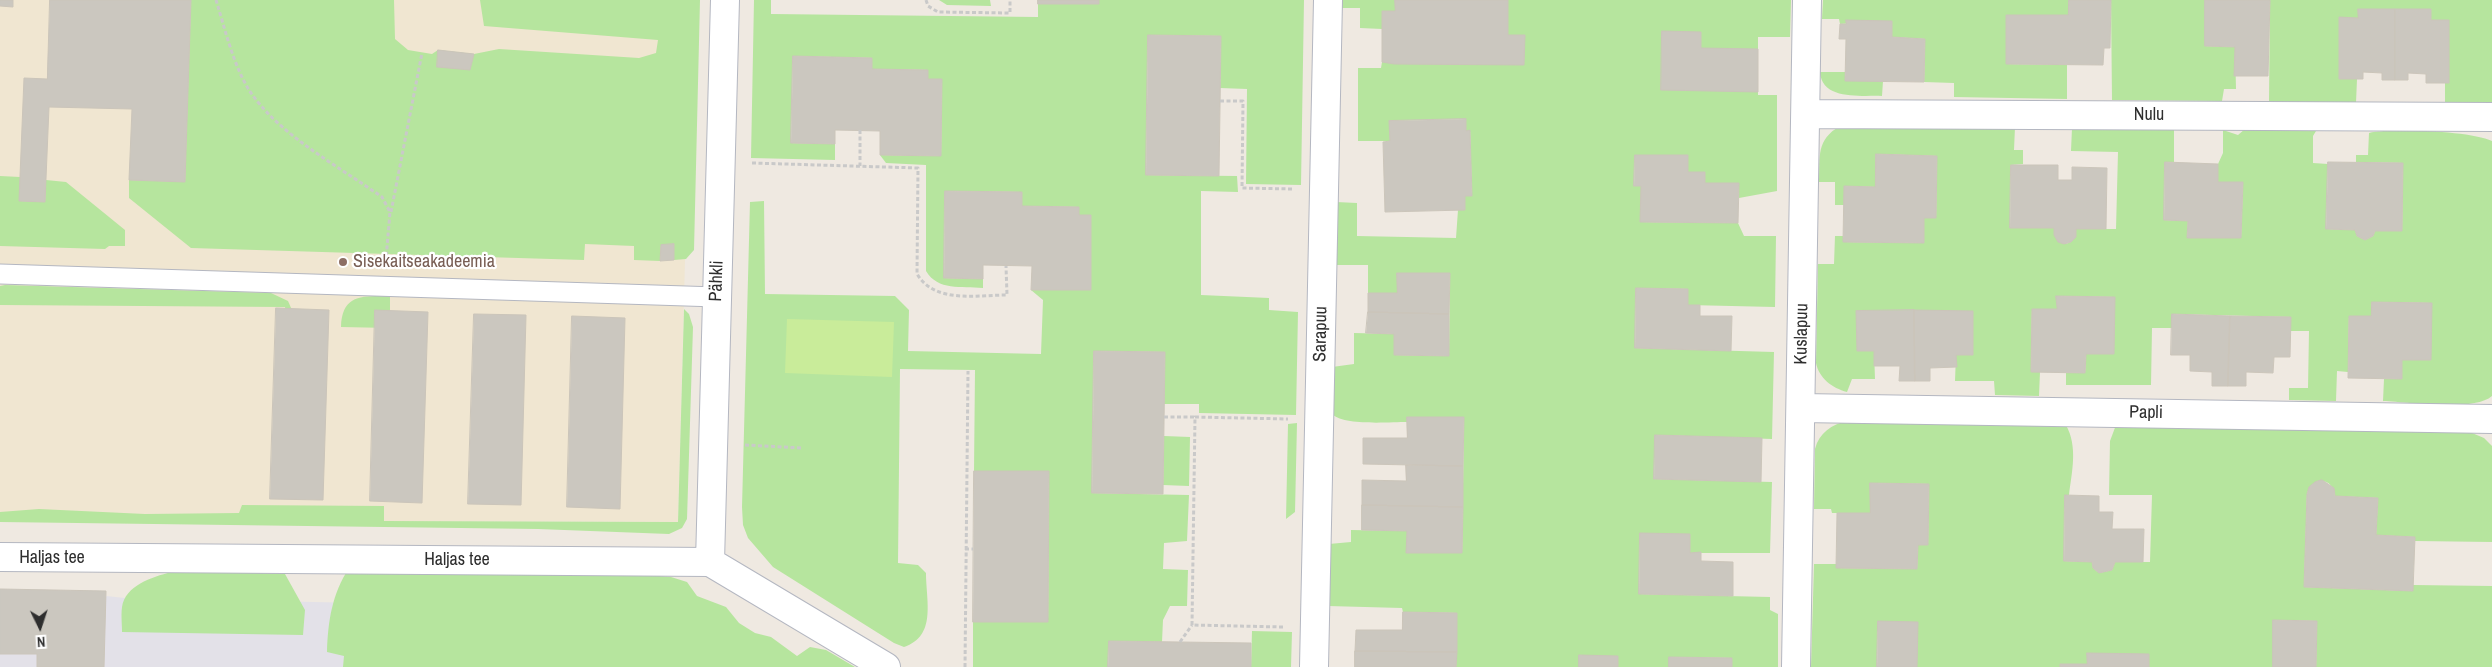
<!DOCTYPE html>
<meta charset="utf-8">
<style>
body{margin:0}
#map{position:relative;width:2492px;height:667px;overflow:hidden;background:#efe9e1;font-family:"Archivo Narrow",sans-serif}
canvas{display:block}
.north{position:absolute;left:15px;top:602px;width:50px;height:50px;-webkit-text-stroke:4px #fff;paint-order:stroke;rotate:176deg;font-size:14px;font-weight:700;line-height:20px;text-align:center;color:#2e2e2e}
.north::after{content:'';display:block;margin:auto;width:18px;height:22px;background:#2e2e2e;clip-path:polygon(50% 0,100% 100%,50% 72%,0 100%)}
</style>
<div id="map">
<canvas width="2492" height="667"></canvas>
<div class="north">N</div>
</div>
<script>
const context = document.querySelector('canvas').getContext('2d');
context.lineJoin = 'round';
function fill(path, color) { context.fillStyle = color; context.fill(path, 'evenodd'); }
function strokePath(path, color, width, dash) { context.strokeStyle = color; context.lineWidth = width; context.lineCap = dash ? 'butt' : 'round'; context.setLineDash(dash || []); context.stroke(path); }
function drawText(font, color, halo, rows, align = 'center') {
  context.font = font + ' "Archivo Narrow",sans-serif'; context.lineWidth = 4.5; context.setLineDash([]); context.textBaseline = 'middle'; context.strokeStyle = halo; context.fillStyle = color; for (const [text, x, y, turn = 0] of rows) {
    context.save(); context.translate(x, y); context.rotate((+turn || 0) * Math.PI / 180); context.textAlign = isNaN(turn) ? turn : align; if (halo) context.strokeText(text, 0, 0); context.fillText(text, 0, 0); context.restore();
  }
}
fill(new Path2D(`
 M0,589l106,2v5l19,2 236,5 183,64h-544z`), '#e3e1e8');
fill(new Path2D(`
 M0,0h692l-14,522 -678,-2z`), '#f0e6d1');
fill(new Path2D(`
 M191,0h203l1,39 13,11 24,4 6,-4 36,4 25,-5 140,9 17,-5 2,-13 -174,-14 -4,-26h220l-6,250 -8,9 -12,1v-15h-13l-1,16 -26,-1v-14l-49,-2 -1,16 -393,-12 -62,-50v-18l56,2z
 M754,0h17v14l267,3v-13h61v-4h205l-3,185 -55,-1 1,-95 -27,-1 1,-52 -73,-1 -2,140 91,1 1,16 -37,-1v104l68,3v12l29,2 -2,103 -97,-2v-9h-35l1,-52 -71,-1 -2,142 97,2 -2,46 -23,2 -1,26 25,1 -1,36h-17l-7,14 -1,22 -53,-1 -1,26h-135v-45h75l1,-150 -75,-1 1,-101 -75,-1 -2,194 20,2 8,8c0,28 11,63 -22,74l-10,-4 -121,-76 -25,-29 -5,-13 -1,-18 8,-305 14,-1 1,93 130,2 14,14 -1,41 133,3 2,-54 -12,-10h60v-75h-12l-1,-8 -56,-1 -1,-14 -76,-1 -1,87 39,1v9c-22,-2 -45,3 -57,-17v-106l-40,-2 -6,-8 61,1 1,-77h-14v-9l-56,-1v-11l-79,-2 -2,87 44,1v16l-84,-2z
 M939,0h51l1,6 -44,-1z
 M1339,0h56v11h-13v18l-22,-1v-20h-22z
 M1508,0h283l-1,37h-32v58h19v96l-38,7 -1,-15h-33v-11h-17l-1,-17h-52l-1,31h7v36l97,1 6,13h32l-1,71 -87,-2v-16l-52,-1 -1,60 139,4 -2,87 -116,-4 -2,44 118,3 -2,71h-80v-19h-50l-1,60 131,3v13l8,4v53h-46l-1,-9 -61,-1 -1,10h-51l-39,-12v12h-123l1,-54 -54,-1 -1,-4 -74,-2 1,-62 22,-2v-12l56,1v22h55l2,-135 -57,-1v5c-19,0 -62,4 -75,-8v-47l22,-3v-31l40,1v21l55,1 1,-82 -53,-1v20h-29v-28h-34l2,-63 21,1v33l99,2 2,-28h7v-14h7l-2,-65h-4v-12l-76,2v20h-32v-73h23l1,-6h12l131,-27h-17z
 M1823,0h246l-1,15h-62v49l61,1v34l-113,-2v-14l-30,-1 1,-43 -33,-2v-16l-52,3 -1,-5h-17z
 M2111,0h94v46l30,1 1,42h-12l-2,12 -110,-1z
 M2270,0h222v103l-47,1v-21l4,-3v-59l-18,-1v-11h-73v9h-19v61h18l-1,24 -87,-1z
 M1820,72h25v9h38l-1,15c-20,-1 -60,5 -62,-24z
 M1840,126l175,1 -1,23h9v14l-12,1 -1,62 44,1c-1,21 24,20 22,1h40l2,-77 -47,-1 1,-23 102,1v33h-9l-1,58 24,1 -1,16h54l2,-55h-25v-18l5,-11v-23l15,5 7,-6 71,2 -3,5v27l15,1 -2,65 29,1 2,6 8,4 8,-4 2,-5h27l1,-68 -47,-1v-7h12l1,-22c23,-5 101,-2 123,8v255c-18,16 -84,6 -109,5l1,-22h18v-19l29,-57 -59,-1 -1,14h-22l-1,56 -11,-1 -1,30 -47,-1v-12h19l1,-57h-19v-14l-117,-3 -1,14h-20l-1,57h-85v-12h19l1,-19 28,-57 -57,-1v13h-25l-1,63h9l-1,24 -44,-1 -1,-14h-39l1,-26h17l-1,-44h-115v40h17l1,28h-23l-5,13c-15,-4 -28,-14 -31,-29l2,-99h16l1,-28h8l1,6 79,1 1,-25h12l1,-62 -61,-2 -1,33 -30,-1 -1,19h-9v-23h-16c1,-26 -3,-42 21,-56z
 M0,176l20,1v24l25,1 1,-22 20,2 59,48v16h-16l-4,3 -105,-3z
 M5,285l266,8 17,8 7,16 -9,-4 -1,-6 -285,-2v-19z
 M390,296v32l-49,-1c1,-34 23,-31 49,-31z
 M684,309l5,5 4,13 -6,192 -5,9 -13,6 -131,-5 -538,-7v-10l39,-3 106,5 94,-1 3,-8 142,1v15l294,1z
 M1847,421l219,4c12,22 6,46 3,70l-4,1 -1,65 28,1 1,6 6,5 13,-3 3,-8h35l2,-67h-43l1,-54 6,-16 356,8 12,5 8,8v96l-77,-1 -1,-4 -38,-2 2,-37 -43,-2c-2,-19 -23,-20 -28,-2l-3,93 108,4 1,-6 79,1v81h-176l1,-46 -43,-1 -1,47h-124l-62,-14v11h-26l-1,3h-143l-39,-46 -1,46h-66l3,-103h23v4l80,1 1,-24h10l1,-61 -59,-1v30h-38l-1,-4h-17l1,-60c4,-16 17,-25 32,-28z
 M1297,423l-2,89 -9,7 2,-95z
 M1164,436l26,1 -1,49 -26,-1z
 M349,568l274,5 48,4 16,5 10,14 29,11 13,16 16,10 16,4 26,19 13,-9 16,3 29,17h-512l1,-11 -17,-4c1,-31 5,-58 22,-84z
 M179,570l106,4 20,36 -2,25 -181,-3c0,-10 -2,-24 2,-32 9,-19 36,-25 55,-30z
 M1252,631l40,1 -1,35h-40z`), '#b6e59e');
fill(new Path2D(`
 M787,319l107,3 -2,55 -107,-4z`), '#c9ec9a');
const building = new Path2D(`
 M0,0h13v7l-13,-1z
 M50,0h141l-6,182 -56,-2 3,-71 -83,-2 -4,95 -26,-1 5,-123 23,1z
 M1038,0h61v4h-61z
 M1395,0h113v35h17l-1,30 -130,-1 -12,-2v-51h13z
 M2069,0h42l-1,48h-6l-1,17 -97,-1v-49h62z
 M2205,0h65l-2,76h-34l1,-29 -30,-1z
 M2358,9h37v71h-13v-7l-19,-1v7h-24v-62l19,1z
 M2395,9h36v11h18v63h-23v-9l-18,-1v7h-13z
 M1846,20l46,1v16l33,2 -1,43 -79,-1 1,-42h-7l1,-15h6z
 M1662,31l39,1v16l57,1v43l-97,-2z
 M1148,35l73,1 -2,140 -73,-1z
 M438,50l36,4 -4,16 -33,-3z
 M793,56l79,2v11l56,1v9h14l-1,77 -61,-1v-24l-45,-1v14l-44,-1z
 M1466,119v12l4,-1 2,66h-7v14l-80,2 -2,-70 7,-1 -1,-20z
 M1876,154l61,2 -1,62h-12v25l-81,-1 1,-56 31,1z
 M1635,155h53v17h17v11h34l-1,40 -98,-1 1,-36h-7z
 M2165,162l53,2v18h25l-2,56h-54l1,-17 -24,-1z
 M2328,162l75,1 -1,68h-27l-2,5 -8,4 -8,-4 -2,-6 -29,-1z
 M2011,165h47v15h14v-13l35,1 -1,61h-30v8l-5,5 -7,2 -6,-2 -4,-7v-7h-44z
 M945,191l77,1v14l57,1v8h12v75h-60l1,-24 -49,-1v14l-39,-1z
 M674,244v16l-14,1 1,-16z
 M1397,273h53l-1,41 -81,-2v-19h29z
 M1636,288l52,1v16h12v11h32l-1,35 -96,-3z
 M2056,296l59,1 -1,57h-28l-1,19 -54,-1 1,-63h25z
 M2372,302l60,1 -1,57h-29v19l-54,-1 1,-62h22z
 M276,308l53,2 -6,190 -53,-1z
 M375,310l53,2 -6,191 -52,-2z
 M1914,310l1,71h-16l1,-15h-26v-15h-17l-1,-40z
 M1914,310l59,1v44h-17l1,12 -27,1v13h-15z
 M1368,312l81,2v42l-55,-1v-21l-28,-1z
 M474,314l52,1 -5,190 -53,-1z
 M2172,314l58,2 -2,70h-16v-14l-22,-1v-16h-19z
 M572,316l53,2 -5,191 -53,-2z
 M2230,316l61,1 -1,40h-16l-1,16 -27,-1v14h-18z
 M1094,351l71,1 -2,142 -71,-1z
 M1407,417h57l-1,49 -100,-2v-26h44z
 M1655,435l107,3 -1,44 -107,-3z
 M1406,465l57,1v41l-101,-2v-25l44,1z
 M974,471h75l-1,151h-75z
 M2322,480l12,8 1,8 43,2 -2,37 39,2 -2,54 -109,-4 3,-93 2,-7 6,-5z
 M1870,483l59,1 -1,61h-10l-1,24 -81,-1 1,-55h33z
 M2065,495l34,1v16h14l-1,17h32l-1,33h-28l-3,8 -13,3 -6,-5 -1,-6 -28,-1z
 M1362,505l101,2 -1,46h-56l1,-22 -45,-1z
 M1640,533l50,1v19l11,-1v9l32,1v34l-94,-2z
 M0,589l106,2 -2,76h-67v-13h-37z
 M1403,612l54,1v39l-102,-1 1,-21h46z
 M2273,620l44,1 -1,46h-43z
 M1878,621l40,1 -1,45h-40z
 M1109,641l142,2v24h-143z
 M1355,651l102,1 -1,15h-101z
 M2087,653l62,1v13h-89v-3h27z
 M1579,655l39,1v11h-39z
 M1669,657l63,1v9h-63z`);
fill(building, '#cbc7bf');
strokePath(building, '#cbc5ba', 1);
const service = new Path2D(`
 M0,274l717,23`);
const minor = new Path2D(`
 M1806,114l686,3
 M1801,408l691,11
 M0,557l710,5 176,105
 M710,562l15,-562
 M1314,667l14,-667
 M1796,667l11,-667`);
strokePath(service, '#b4b7c1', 21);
strokePath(minor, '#b4b7c1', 30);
strokePath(new Path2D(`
 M216,0c9,29 18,68 35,93 30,43 87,73 131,104l8,15 -4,47
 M926,0l2,6 10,6 72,1v-13
 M1220,101h23l-1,87 51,1
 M860,130v36
 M752,163l166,5 -1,106c18,30 60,21 90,21l-1,-29
 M391,212l31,-159
 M1164,417h31
 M745,445l57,3
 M965,549h8
 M1283,627l-91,-2 3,-208 93,2
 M1180,642l12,-17
 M965,667l3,-296`), '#c9c9c9', 3, [4, 2.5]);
strokePath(service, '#fff', 19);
strokePath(minor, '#fff', 28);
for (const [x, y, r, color] of [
 [343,262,5,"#8d6e63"]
]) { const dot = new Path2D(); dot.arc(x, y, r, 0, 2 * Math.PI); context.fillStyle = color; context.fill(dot); strokePath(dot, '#fff', 2); }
drawText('18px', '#2e2e2e', '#fff', [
 ["Nulu",2149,115],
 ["Pähkli",717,281,-88],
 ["Sarapuu",1321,334,-89],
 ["Kuslapuu",1802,334,-89],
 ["Papli",2146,413,1],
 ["Haljas tee",52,558],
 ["Haljas tee",457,560]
]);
drawText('18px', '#785e54', '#fff', [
 ["Sisekaitseakadeemia",353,262]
], 'left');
</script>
